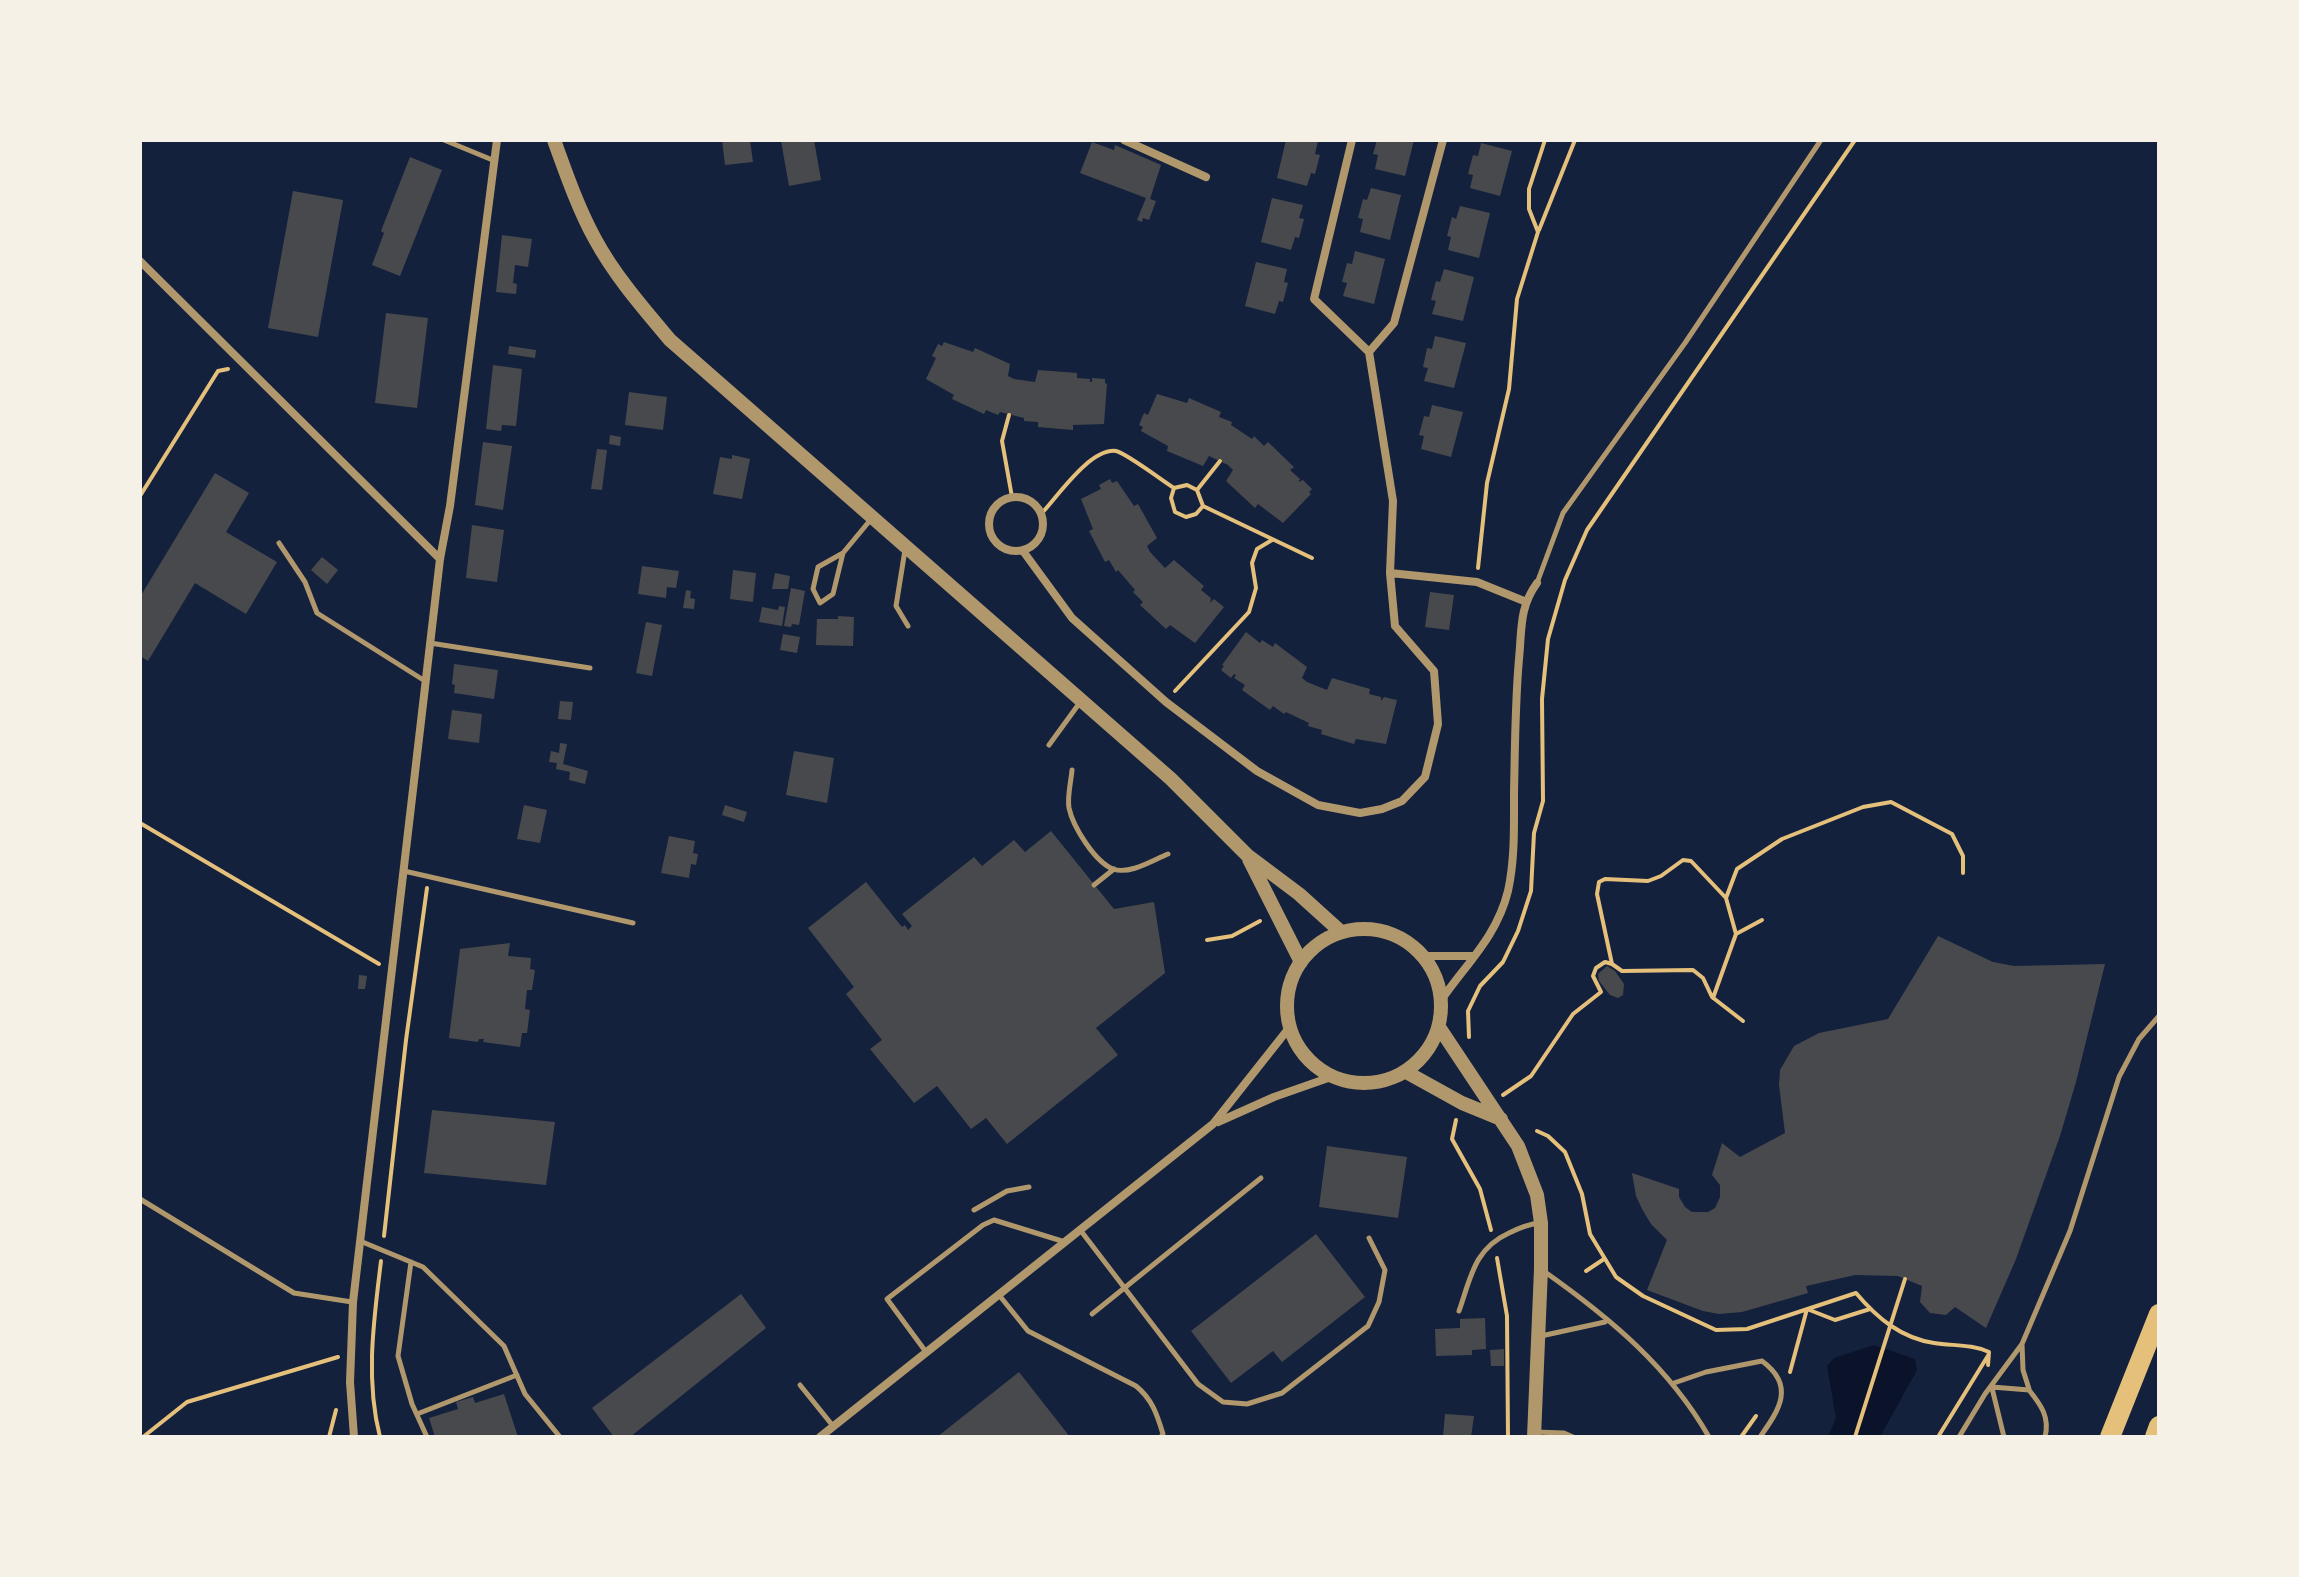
<!DOCTYPE html>
<style>
body{margin:0}
#map{position:relative;width:2299px;height:1577px;overflow:hidden;background:#14213d;font-family:Figtree,sans-serif}
canvas{display:block}
.frame{position:absolute;inset:0;border:142px solid #f6f1e7;pointer-events:none}
</style>
<div id="map">
<canvas width="2299" height="1577"></canvas>
<div class="frame"></div>
</div>
<script>
const context = document.querySelector('canvas').getContext('2d');
context.lineJoin = 'round';
function fill(path, color) { context.fillStyle = color; context.fill(path, 'evenodd'); }
function strokePath(path, color, width, dash) { context.strokeStyle = color; context.lineWidth = width; context.lineCap = dash ? 'butt' : 'round'; context.setLineDash(dash || []); context.stroke(path); }
fill(new Path2D(`
 M1874,1345l41,14 2,11 -37,67h-52l8,-19 -9,-52 7,-8z`), '#0b132b');
fill(new Path2D(`
 M722,140h28l3,22 -28,3z
 M785,140h29l7,40 -32,6 -8,-45z
 M1286,140l32,1 -3,13 5,1 -5,19 -4,-1 -4,13 -30,-8z
 M1377,140h37l-9,36 -30,-7 3,-14 -5,-1z
 M1092,142l22,8 1,-5 46,20 -11,34 6,2 -7,19 -6,-2 -1,4 -5,-2 9,-22 -66,-25z
 M1481,143l31,8 -12,45 -30,-8 3,-13 -5,-1 5,-19 5,1z
 M410,157l32,13 -42,106 -28,-11 12,-32 -3,-2z
 M1371,188l30,7 -11,45 -30,-8 3,-13 -5,-1 5,-19 4,1z
 M293,191l50,9 -25,137 -50,-9z
 M1272,198l31,7 -4,13 5,1 -5,19 -4,-1 -4,13 -30,-8z
 M1460,206l30,7 -11,45 -31,-8 3,-13 -4,-1 5,-19 4,2z
 M502,235l30,4 -4,28 -13,-2 -2,18 4,1 -1,10 -20,-2z
 M1355,251l30,8 -11,45 -31,-8 4,-13 -5,-1 5,-19 5,1z
 M1256,262l31,7 -3,13 4,1 -5,19 -4,-1 -4,13 -30,-8z
 M1444,269l30,8 -11,44 -31,-7 4,-13 -5,-1 5,-19 4,1z
 M386,313l42,5 -11,90 -42,-5z
 M1435,336l31,7 -12,45 -30,-7 4,-13 -5,-1 4,-19 5,1z
 M944,342l29,10 2,-4 35,16 -2,12 6,3 21,3 3,-12 39,3v5l13,1v3h2v-4l13,1v4l2,1 -3,40 -31,1v5l-35,-3v-5l-14,-1v-3l-24,-6 -2,3 -12,-5 -2,4 -32,-15 2,-4 -28,-16 10,-21 -4,-2 6,-12 4,2z
 M509,346l27,4 -1,8 -27,-4z
 M493,365l29,4 -6,57 -14,-1 -1,6 -15,-2z
 M629,392l38,5 -4,33 -38,-5z
 M1157,394l30,9 2,-5 32,14 -2,5 13,5 -1,3 21,14 2,-3 10,10 4,-4 26,25 -4,3 10,9 -2,3 5,-2 9,9 -3,3 2,2 -28,29 -25,-19 -3,4 -29,-27 7,-11 -5,-5 -19,-9 -6,10 -36,-15 1,-5 -27,-15 2,-4 -4,-2 5,-12 4,2z
 M1432,405l31,7 -12,45 -30,-8 3,-13 -5,-1 5,-19 5,1z
 M610,435l11,2 -1,9 -11,-2z
 M483,442l29,4 -9,64 -28,-5z
 M597,449l10,1 -5,40 -11,-1z
 M732,455l18,4 -8,40 -29,-5 7,-37 12,2z
 M215,473l34,20 -23,39 51,30 -31,52 -51,-31 -47,78 -8,-5v-59z
 M1110,479l2,4 5,-2 17,25 4,-2 19,34 -10,8 3,6 15,16 9,-8 30,26 -3,4 10,8 -1,5 4,-4 10,8 -29,36 -25,-18 -4,4 -26,-24 3,-3 -10,-10 2,-2 -17,-20 -2,2 -7,-12 -4,2 -16,-31 4,-2 -12,-30 20,-10 -2,-4z
 M472,525l32,5 -7,52 -31,-4z
 M322,557l16,13 -11,14 -16,-14z
 M642,566l37,5 -3,17 -9,-1 -1,11 -28,-4z
 M733,570l23,3 -3,29 -23,-3z
 M775,573l15,3 -2,13h-16z
 M791,588l14,3 -6,34 -7,-1 -1,3 -7,-1z
 M686,590l5,1 -1,7 5,1 -1,10 -11,-1z
 M1430,592l24,3 -5,35 -24,-3z
 M779,606l6,1 -3,19 -23,-4 3,-15 16,3z
 M838,616l16,1 -1,29 -37,-1 1,-26h21z
 M646,622l16,3 -10,51 -16,-3z
 M1246,632l14,11 2,-3 11,7 2,-4 32,24 -5,11 5,4 20,8 5,-12 38,11 -1,5 12,3v4l3,-4 13,3 -11,44 -30,-5 -2,5 -33,-10 1,-4 -14,-4 1,-3 -23,-11 -2,2 -11,-8 -3,4 -28,-20 3,-5 -11,-7 2,-3 -2,-1 -3,4 -10,-8 3,-4 -2,-1z
 M783,634l17,3 -3,16 -17,-3z
 M454,664l44,6 -4,29 -40,-6 1,-8 -3,-1z
 M560,701l13,1 -2,18 -13,-1z
 M452,710l30,4 -3,29 -31,-4z
 M560,743l7,1 -4,20 25,7 -3,13 -16,-4 1,-8 -14,-3 1,-6 -8,-1 2,-11 8,2z
 M794,751l40,7 -7,45 -41,-8z
 M524,805l23,5 -7,33 -23,-4z
 M725,805l22,7 -3,10 -22,-7z
 M1051,831l63,78 40,-7 11,71 -69,55 22,27 -111,89 -21,-26 -15,11 -34,-43 -23,17 -44,-54 12,-9 -36,-46 8,-7 -46,-59 58,-46 36,45 3,-2 3,5 4,-4 -10,-12 72,-57 8,9 32,-26 11,12z
 M669,836l26,5 -2,12 5,1 -2,11 -5,-1 -2,14 -28,-5z
 M1938,936l55,26 21,4 91,-2 -29,118 -16,54 -44,123 -30,69 -31,-21 -9,8 -16,-2 -10,-11 2,-16 -24,-10 -43,-1 -49,11 2,7 -66,19 -23,2 -16,-3 -56,-21 20,-50 -16,-16 -9,-15 -6,-13 -4,-23 47,16v8l6,10 7,5h16l7,-4 5,-11v-12l-8,-10 10,-32 18,14 45,-24 -6,-48 1,-15 14,-24 25,-13 69,-14z
 M510,943l-2,13 23,2 -1,11 5,1 -3,20h-5l-2,19 5,1 -3,23h-5l-2,14 -37,-5 1,-3h-5l-1,3 -29,-4 11,-89z
 M1607,966l8,5 9,13 -1,11 -5,3 -8,-3 -11,-14 -1,-7z
 M359,975l8,1 -2,13h-7z
 M432,1110l123,12 -9,63 -122,-12z
 M1327,1146l80,11 -9,61 -79,-11z
 M1316,1234l49,63 -83,65 -9,-11 -42,32 -40,-52z
 M741,1294l25,34 -136,109h-16l-22,-29z
 M1485,1318l1,31 -14,1v5l-36,1 -1,-27 25,-1v-9z
 M1504,1349v17h-13l-1,-16z
 M1019,1372l51,65h-133z
 M504,1394l14,43h-83l-6,-19 29,-9 -2,-7 17,-5 2,6z
 M1445,1414l29,2 -3,21h-28z`), '#48494c');
strokePath(new Path2D(`
 M1539,230l36,-90
 M1009,415l-7,26 10,56
 M1174,488l-3,10 4,14 11,5 10,-3 7,-8
 M1197,490l23,-29
 M140,496l78,-125 10,-2
 M1041,514c17,-18 49,-66 75,-63 10,2 47,30 58,37l13,-3 10,5 6,16 109,52
 M1478,568l9,-85 22,-94 8,-90 21,-67 -9,-23v-20l16,-49
 M1175,691l74,-79 7,-24 -4,-25 5,-14 15,-9
 M140,823l239,141
 M1726,898l11,-29 45,-30 81,-32 28,-5 61,32 11,22v17
 M1736,934l26,-14
 M1207,940l25,-4 28,-15
 M1713,998l23,-64 -10,-36 -35,-37 -8,-1 -22,16 -13,5 -43,-2 -6,3 -2,12 15,70 10,7 71,-1 10,8 9,19 31,24
 M1469,1037l-1,-26 12,-25 23,-24 15,-31 13,-40 3,-58 9,-32 -1,-102 6,-60 17,-59 22,-50 268,-390
 M1503,1095l28,-19 42,-62 28,-22 -8,-16 3,-8 9,-6 7,2
 M1456,1120l-4,19 28,50 11,41
 M1537,1131l11,5 17,16 17,42 8,40 26,43 27,19 73,34 31,-1 109,-36c21,25 45,45 78,50 19,3 38,1 55,9l-1,13
 M384,1236l22,-196 21,-152
 M1497,1258l10,58 1,121
 M1586,1271l18,-12
 M1790,1372l17,-63 28,11 35,-11
 M143,1437l44,-35 151,-45
 M329,1437l7,-27
 M380,1437c-15,-58 -6,-118 1,-176
 M1741,1437l15,-21
 M1855,1437l50,-158
 M1938,1437l51,-83`), '#e5c07b', 4);
strokePath(new Path2D(`
 M444,140l51,21
 M279,543l26,39 12,31 108,68
 M905,550l-9,56 12,20
 M843,553l-25,14 -5,22 7,14 13,-9 10,-41 29,-35
 M1537,583l26,-70 122,-170 136,-203
 M430,643l160,25
 M1049,745l32,-44
 M1072,770c-1,12 -5,27 -3,38 4,19 26,54 44,61 17,6 40,-9 55,-15
 M404,871l229,52
 M1094,885l20,-16
 M140,1199l154,94 58,9
 M974,1210l33,-19 22,-4
 M1081,1231l117,153 25,18 24,2 35,-11 86,-67 11,-24 6,-32 -16,-32
 M360,1241l63,26 81,79 21,48 35,43
 M411,1262l-13,94 14,48 15,33
 M1545,1272c65,46 124,95 164,165
 M999,1295l29,36 108,55c16,13 21,28 27,48l-2,3
 M1459,1311c12,-34 15,-62 50,-78 10,-5 19,-9 31,-10
 M1092,1314l169,-136
 M1541,1336l64,-14
 M2022,1344l1,26 6,19
 M926,1352l-39,-53 96,-74 11,-5 71,22
 M1674,1383l32,-11 56,-11c34,25 17,49 -2,76
 M800,1385l33,41
 M1992,1387l37,3c12,15 21,27 16,47
 M1992,1388l12,49
 M417,1414l100,-39
 M1535,1432l29,1 9,4
 M1959,1437l26,-43 37,-50 48,-113 49,-154 20,-38 20,-23`), '#b1986c', 5);
strokePath(new Path2D(`
 M1124,140l82,37
 M1352,140l-38,159 55,53 25,-29 49,-183
 M140,261l300,298
 M989 524a27 27 0 1 1 54 0a27 27 0 1 1-54 0Z
 M1023,551l49,67 94,84 91,69 61,34 42,8 22,-4 20,-8 23,-24 13,-53 -4,-53 -39,-45 -5,-53 3,-72 -24,-149
 M1390,573l87,9 47,19
 M1424,956h48
 M1442,999c25,-36 55,-63 66,-108 7,-32 6,-65 6,-98 1,-45 1,-89 5,-134 3,-30 0,-51 18,-76
 M1218,1122l56,-25 57,-20
 M354,1437l-4,-55 3,-80 87,-743 10,-53 47,-366
 M820,1437l393,-313 76,-96`), '#b1986c', 8);
strokePath(new Path2D(`
 M554,140c12,33 24,68 41,99 20,37 48,69 75,101l501,439 76,76 52,39 42,38
 M1249,859l52,103
 M1287 1006a77 77 0 1 1 154 0a77 77 0 1 1-154 0Z
 M1439,1027l79,119 19,49 4,28v46l-7,168
 M1406,1072l56,31 39,16`), '#b1986c', 14);
strokePath(new Path2D(`
 M2110,1437l49,-123
 M2155,1437l4,-11`), '#e5c07b', 20);
</script>
